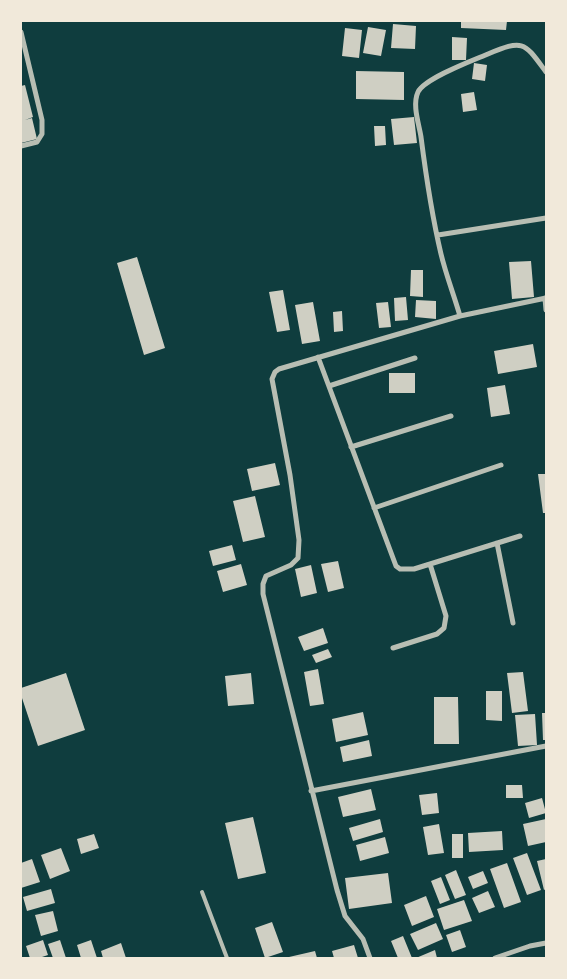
<!DOCTYPE html>
<style>
body{margin:0}
#map{position:relative;width:567px;height:979px;overflow:hidden;background:#0f3d3e;font-family:"Noto Serif",serif}
canvas{display:block}
.frame{position:absolute;inset:0;border:22px solid #f1e9da;pointer-events:none}
</style>
<div id="map">
<canvas width="567" height="979"></canvas>
<div class="frame"></div>
</div>
<script>
const context = document.querySelector('canvas').getContext('2d');
context.lineJoin = 'round';
function fill(path, color) { context.fillStyle = color; context.fill(path, 'evenodd'); }
function strokePath(path, color, width, dash) { context.strokeStyle = color; context.lineWidth = width; context.lineCap = dash ? 'butt' : 'round'; context.setLineDash(dash || []); context.stroke(path); }
fill(new Path2D(`
 M461,21h46l-1,9 -45,-2z
 M393,24l23,2 -1,23 -24,-1z
 M368,27l18,3 -5,26 -18,-3z
 M345,28l17,2 -3,28 -17,-2z
 M452,37l15,1 -1,22h-14z
 M474,63l13,2 -2,16 -13,-2z
 M356,71l48,1v28l-48,-1z
 M25,85l8,32 -8,3 7,-2 5,21 -16,4v-57z
 M474,92l3,18 -14,2 -2,-18z
 M414,117l3,26 -23,2 -3,-26z
 M374,126h11l1,19 -11,1z
 M137,257l28,91 -21,7 -27,-92z
 M531,261l3,36 -22,2 -3,-37z
 M411,270h12v27l-13,-1z
 M283,290l7,40 -13,2 -8,-40z
 M406,297l2,23 -13,1 -1,-23z
 M416,300l20,1v18l-21,-2z
 M313,302l7,39 -18,3 -7,-39z
 M388,302l3,25 -12,1 -3,-25z
 M342,311l1,20 -9,1 -1,-20z
 M533,344l4,23 -39,7 -4,-23z
 M389,373h26v20h-26z
 M505,385l5,29 -19,3 -4,-29z
 M275,463l5,22 -28,6 -5,-22z
 M538,474h8v39h-3z
 M255,496l10,41 -22,5 -10,-41z
 M232,545l4,15 -23,6 -4,-15z
 M338,561l6,27 -16,4 -7,-28z
 M241,564l6,21 -24,7 -6,-21z
 M311,565l6,28 -16,4 -6,-28z
 M323,628l5,15 -24,8 -6,-14z
 M328,649l4,8 -16,6 -4,-8z
 M318,669l6,35 -14,2 -6,-34z
 M523,672l5,39 -16,2 -5,-40z
 M66,673l19,57 -47,16 -17,-51v-7z
 M251,673l3,31 -26,2 -3,-30z
 M486,691h16v30l-16,-1z
 M434,697h24l1,47h-25z
 M363,712l5,23 -32,7 -4,-23z
 M542,713h4v27h-3z
 M535,714l2,31 -19,1 -3,-31z
 M369,740l3,16 -29,6 -3,-15z
 M506,785h16l1,13h-17z
 M371,789l5,21 -33,7 -5,-20z
 M437,793l2,20 -17,2 -3,-20z
 M542,798l4,15 -17,5 -4,-15z
 M253,817l13,56 -28,6 -13,-56z
 M380,819l3,13 -30,9 -4,-13z
 M546,819v23l-18,4 -5,-22z
 M439,824l5,29 -16,2 -5,-28z
 M502,831l1,19 -34,2 -1,-19z
 M94,834l5,14 -18,6 -4,-15z
 M452,834h11v24h-11z
 M385,837l4,16 -29,8 -4,-16z
 M61,848l9,23 -20,8 -9,-24z
 M527,853l14,37 -14,5 -14,-37z
 M32,859l8,23 -19,6v-25z
 M546,859v30l-2,1 -7,-29z
 M507,863l14,39 -17,6 -14,-39z
 M456,870l10,25 -11,4 -10,-24z
 M483,871l5,12 -15,6 -5,-12z
 M388,873l4,30 -43,6 -4,-31z
 M441,877l9,23 -10,4 -9,-23z
 M51,889l4,14 -28,8 -4,-14z
 M488,891l7,16 -16,6 -7,-15z
 M426,896l8,21 -22,9 -8,-21z
 M464,900l8,21 -28,9 -7,-21z
 M53,911l5,20 -17,5 -6,-21z
 M272,922l11,30 -18,6 -10,-30z
 M436,923l7,16 -25,11 -8,-16z
 M460,930l6,17 -14,5 -6,-17z
 M403,936l9,22h-14l-7,-17z
 M43,940l5,15 -9,3h-9l-4,-12z
 M60,940l6,18h-13l-5,-14z
 M91,940l6,18h-16l-4,-13z
 M121,943l5,15h-23l-2,-7z
 M354,945l4,13h-24l-2,-7z
 M435,950l2,8h-21z
 M315,951l2,7h-28v-1z`), '#cfcfc3');
strokePath(new Path2D(`
 M202,892l25,66`), '#b8beb3', 4);
strokePath(new Path2D(`
 M21,32l21,88v14l-5,8 -16,4
 M438,235l108,-17
 M545,298l1,12
 M460,316c-6,-21 -14,-41 -19,-62 -9,-38 -15,-78 -20,-117 -2,-13 -9,-32 -3,-45 7,-14 56,-32 70,-38 36,-15 36,-12 58,18
 M318,357l78,209 4,3h14l106,-33
 M329,386l86,-28
 M351,447l100,-31
 M374,508l127,-43
 M497,543l16,80
 M393,648l44,-14 7,-6 2,-12 -16,-52
 M311,791l235,-45
 M370,958l-7,-19 -18,-23 -8,-26 -74,-296v-10l3,-8 25,-11 7,-7 1,-18 -9,-65 -18,-96 3,-7 4,-3 181,-53 86,-18
 M495,958l35,-12 16,-3`), '#b8beb3', 5);
</script>
